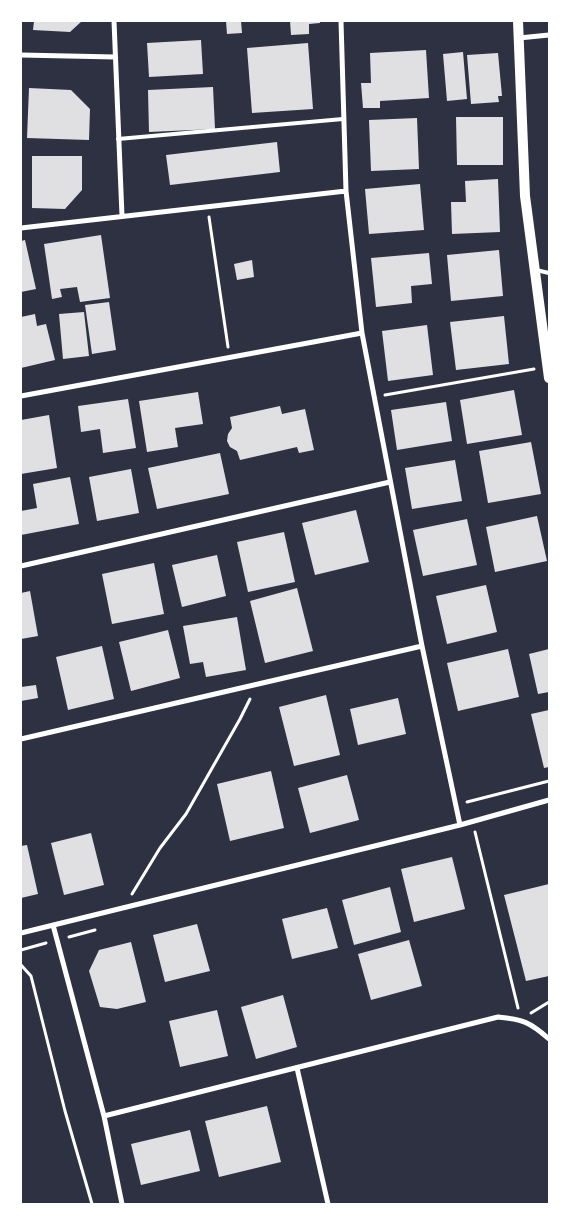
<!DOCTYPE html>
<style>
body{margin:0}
#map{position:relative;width:570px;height:1225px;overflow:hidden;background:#2d3142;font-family:"IBM Plex Sans",sans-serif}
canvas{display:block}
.frame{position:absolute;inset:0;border:22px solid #fff;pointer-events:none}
</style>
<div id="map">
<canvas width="570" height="1225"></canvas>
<div class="frame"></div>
</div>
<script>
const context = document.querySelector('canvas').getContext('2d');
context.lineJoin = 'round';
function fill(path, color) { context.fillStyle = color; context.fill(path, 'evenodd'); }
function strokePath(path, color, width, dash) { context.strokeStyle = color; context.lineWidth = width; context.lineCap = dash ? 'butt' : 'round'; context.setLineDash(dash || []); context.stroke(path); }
fill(new Path2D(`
 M34,21h48l-12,11 -37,-2z
 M226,21h15l1,12 -15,1z
 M290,21h30v2l-11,1v10l-18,1z
 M201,40l2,34 -54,3 -2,-34z
 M308,43l5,66 -61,4 -5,-65z
 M426,50l3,48 -49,3v7h-17l-2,-25h10l-1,-30z
 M463,52l4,47 -20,2 -4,-47z
 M498,53l4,43h-4l1,6 -28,2 -4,-49z
 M213,87l2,42 -66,3 -1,-42z
 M29,88l42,2 19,19 -1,31 -62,-2z
 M456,117h47v48h-46z
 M417,118l2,51 -48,2 -2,-51z
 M277,142l3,30 -110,13 -4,-30z
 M32,156h50v34l-17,19 -33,-1z
 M498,179l2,53 -48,2 -1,-32h15l-1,-21z
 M420,184l4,46 -55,4 -4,-45z
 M101,235l9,63 -30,4 -3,-15 -17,2 2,8 -10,2 -8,-55z
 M25,240l11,49 -15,3v-51z
 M499,250l4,46 -52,5 -4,-46z
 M429,253l3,31 -21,2 1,17 -36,4 -5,-49z
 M252,260l2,17 -17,3 -3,-16z
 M109,302l7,48 -24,4 -7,-49z
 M84,312l5,44 -26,3 -4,-45z
 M35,314l2,12 9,-2 9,36 -34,8v-51z
 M504,316l5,48 -53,6 -6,-48z
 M427,325l6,50 -45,6 -6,-50z
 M514,390l8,45 -55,9 -7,-44z
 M198,392l5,32 -28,4 3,19 -31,5 -8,-51z
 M128,399l8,49 -33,5 -3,-24 -19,3 -3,-26z
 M446,402l6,39 -55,9 -6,-40z
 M280,406l2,8 23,-5 9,41 -15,3 -2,-6 -57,13 -3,-9 -7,-4 -3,-6 1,-7 4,-6 -2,-11z
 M49,415l8,53 -36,6v-54z
 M531,442l10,52 -53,9 -9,-52z
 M220,453l9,41 -72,15 -9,-41z
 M455,460l7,41 -50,8 -7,-41z
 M131,469l8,44 -42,8 -8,-44z
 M70,477l9,47 -58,11v-24l16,-3 -4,-24z
 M356,510l13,52 -54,13 -13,-52z
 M537,516l10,45 -52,11 -9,-45z
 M467,519l10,46 -54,11 -10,-46z
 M284,532l11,50 -47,10 -11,-50z
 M217,555l9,41 -44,11 -10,-42z
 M154,563l10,51 -52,10 -10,-50z
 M486,585l11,47 -50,12 -11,-48z
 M297,588l16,63 -48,12 -15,-62z
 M30,591l8,45 -17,3v-46z
 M237,617l9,53 -40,7 -3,-15 -13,2 -7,-38z
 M168,630l12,48 -49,13 -12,-49z
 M102,646l12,53 -46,11 -12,-53z
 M508,649l11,48 -61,14 -11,-48z
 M549,649v43l-11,2 -9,-40z
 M36,685l2,13 -17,3v-14z
 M326,695l14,60 -46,11 -15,-59z
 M398,698l8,36 -48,11 -8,-36z
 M549,710v57l-5,1 -13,-54z
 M271,771l13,57 -54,13 -13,-57z
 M347,775l12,45 -49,13 -12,-45z
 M91,833l13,52 -40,10 -13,-52z
 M27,845l11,49 -17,4v-52z
 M452,857l13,52 -51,13 -13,-53z
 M549,884v92l-23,5 -22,-86z
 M390,887l11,45 -47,13 -12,-45z
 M327,908l11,40 -46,11 -10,-40z
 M197,924l13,47 -45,11 -12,-47z
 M409,940l13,46 -51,14 -13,-46z
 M131,942l15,60 -29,7 -17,-2 -11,-36 10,-21z
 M283,995l14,52 -41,12 -15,-52z
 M217,1010l11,46 -48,11 -11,-46z
 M267,1106l14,56 -62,15 -14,-56z
 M190,1130l10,41 -59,14 -10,-41z`), '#e0e0e3');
strokePath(new Path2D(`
 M209,217l19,130
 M385,395l149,-26
 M467,802l82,-21
 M475,832l43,176
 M132,894l28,-46 26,-34 54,-95 10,-20
 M69,937l26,-7
 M21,950l25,-7
 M21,965l10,11 34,135 27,93
 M531,1013l18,-11`), '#fff', 3);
strokePath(new Path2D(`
 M118,139l225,-20
 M536,270l13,3`), '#fff', 4);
strokePath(new Path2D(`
 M114,21l8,195
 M341,21l5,170 16,142 60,313 38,179
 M519,38l30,-3
 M21,55l94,2
 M21,228l325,-37
 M21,396l341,-63
 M21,566l369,-84
 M21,739l401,-93
 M53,925l51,191 18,88
 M21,933l439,-108 89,-25
 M297,1068l31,136
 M104,1116l394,-99c24,2 32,5 51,22`), '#fff', 5);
strokePath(new Path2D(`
 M518,21l7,175 24,182`), '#fff', 10);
</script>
